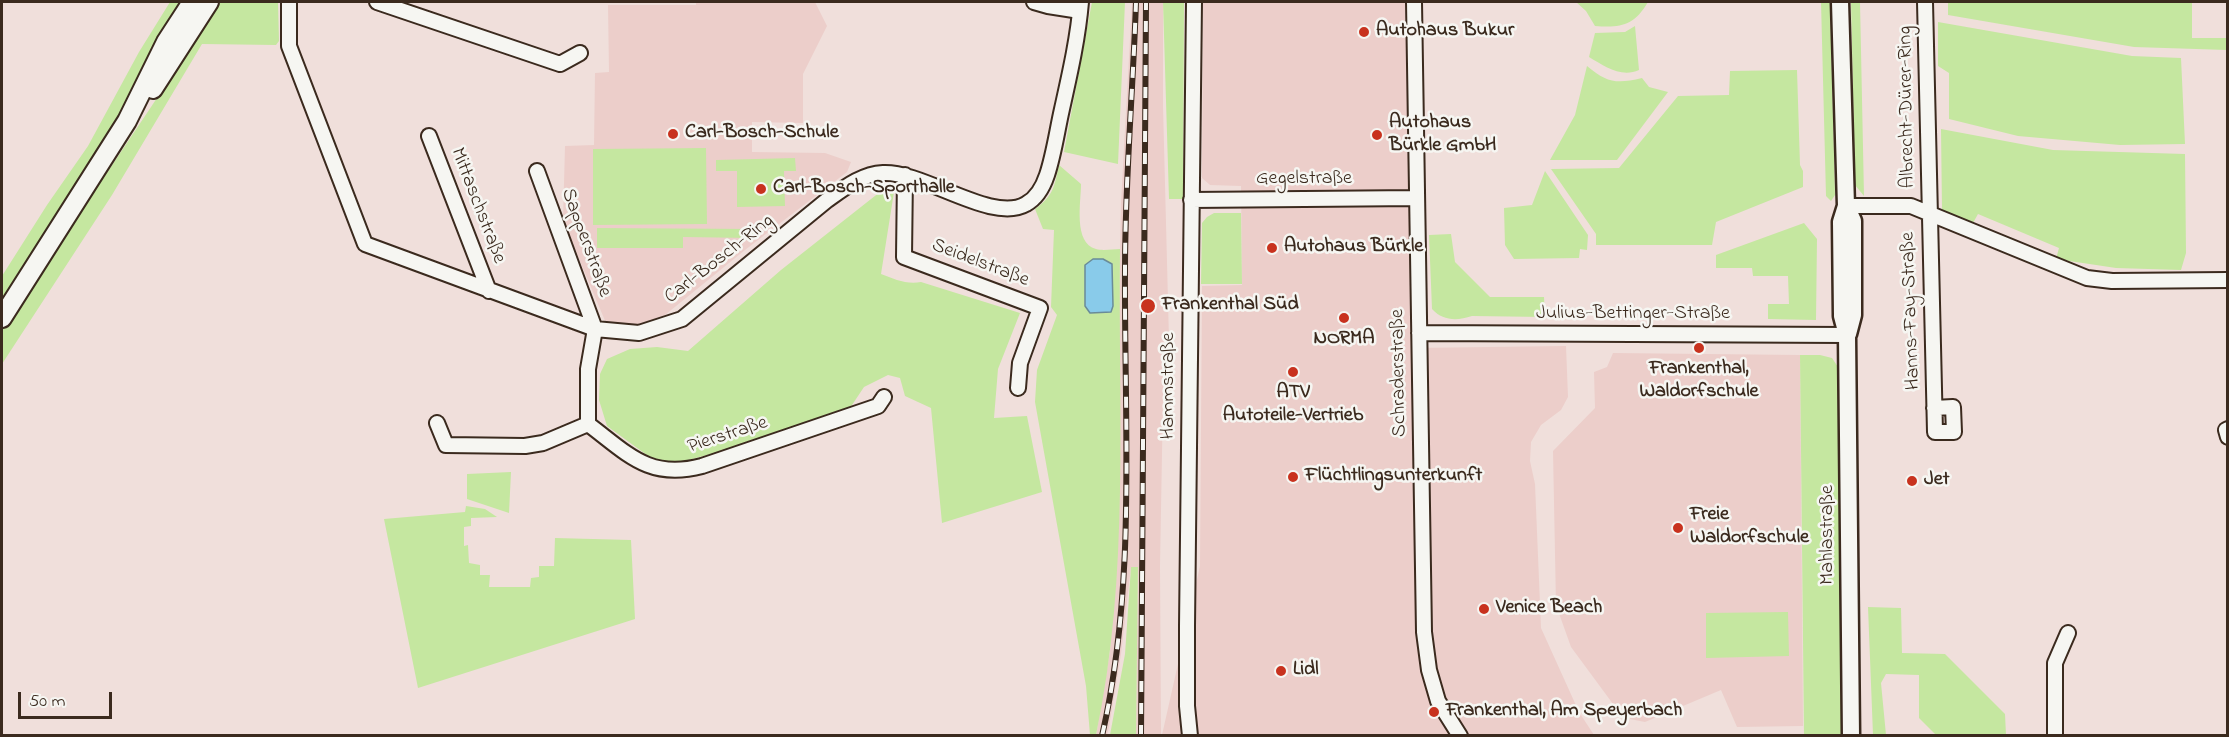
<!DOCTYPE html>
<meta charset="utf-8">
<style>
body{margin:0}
#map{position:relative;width:2229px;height:737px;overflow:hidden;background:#f0dfdb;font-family:"Indie Flower",sans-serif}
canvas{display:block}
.frame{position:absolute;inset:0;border:3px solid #3b2a1e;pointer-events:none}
.scale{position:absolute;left:18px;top:692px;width:94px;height:27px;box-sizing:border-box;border:3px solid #3b2a1e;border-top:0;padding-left:8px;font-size:18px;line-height:21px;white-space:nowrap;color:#3b2a1e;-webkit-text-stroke:4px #f6f6f2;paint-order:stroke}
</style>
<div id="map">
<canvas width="2229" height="737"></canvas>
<div class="frame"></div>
<div class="scale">50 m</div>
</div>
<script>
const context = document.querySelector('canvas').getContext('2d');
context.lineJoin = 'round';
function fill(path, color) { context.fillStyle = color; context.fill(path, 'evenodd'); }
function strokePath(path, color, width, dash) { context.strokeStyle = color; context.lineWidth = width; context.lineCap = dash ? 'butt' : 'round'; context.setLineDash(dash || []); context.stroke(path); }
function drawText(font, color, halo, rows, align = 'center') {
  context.font = font + ' "Indie Flower",sans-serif'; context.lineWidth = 5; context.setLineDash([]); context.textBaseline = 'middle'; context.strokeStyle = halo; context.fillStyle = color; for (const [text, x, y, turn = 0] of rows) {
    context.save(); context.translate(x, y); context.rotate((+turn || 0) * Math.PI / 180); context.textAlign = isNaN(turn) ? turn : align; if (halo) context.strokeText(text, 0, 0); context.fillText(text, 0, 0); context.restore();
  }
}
fill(new Path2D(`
 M696,2h119l12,24 -24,48v49l-51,-1v30l73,1 26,9 -4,10 -102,78 -80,65 -28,10 -31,-2 -43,-102 2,-75 29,-1 1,-72 14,-1 -1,-67h88z
 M1132,2h31v104l6,234h-5l-4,226 1,169h-25l2,-167 -7,-1 -10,87 -12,73 -2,8 -11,1 14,-85 9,-128v-218l2,-102z
 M1203,2h202l8,346 153,-2 2,51 -7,13 -20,15 -10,17 -1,19 5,23 6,144 38,84 15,23h-432l38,-169 2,-280 40,-1 -1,-99 -31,-1 -8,-7z
 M1613,353l187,2 3,371 -66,1 -16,-37 -76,32 -15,-3 2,-10 -19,-5 -42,-57 -15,-42 -3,-154 42,-43 -1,-36 13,-5z`), '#ecceca');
fill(new Path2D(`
 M170,2h18l-37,57 -91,156 -58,95v-34l45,-71 41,-59 51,-94z
 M220,2h58l1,39 -3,4 -74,-1 -90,151 -110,169v-34l2,-4 147,-219z
 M1092,2h33l-7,162 -54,-12z
 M1163,2h21l-1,197h-14z
 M1576,2h72c-14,24 -28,26 -53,24l-9,-15z
 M1821,2h9l5,193 -4,6 -5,-5z
 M1851,2h9l4,194 -9,-11z
 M1948,2h244v36h35v12l-93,-3 -186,-32z
 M1938,22l194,34 49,2 4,86 -65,1 -102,-9 -69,-17v-46l-11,-7z
 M1635,26l4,44c-18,8 -35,-4 -50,-13l6,-24 30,-1z
 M1587,66c20,17 30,18 55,12l7,9 19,5 -51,68h-67l25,-45z
 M1797,70l3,95 3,6v16l-87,35 -4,23h-116v-11l-45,-65 68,-1 59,-72 51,-1 1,-24z
 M1941,129l112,21 132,4 1,99 -5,17 -65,-2 -60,-9 3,-11 -81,-34 -5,9 -31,-12z
 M706,148l1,76 -114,1v-76z
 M795,158l1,13h-12l1,35 -48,1v-36h-21v-11z
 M1059,165l22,19c0,18 -8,59 15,65 7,2 17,0 24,0 -2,162 10,327 -24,486h-6l-4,-49 -51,-284 2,-32 20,-55 -6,-8 3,-77 -11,-1 -8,-20c19,-14 19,-22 24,-44z
 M1545,171l43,64 -1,15 -7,-1 -1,9 -65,1 -9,-14 -1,-37 28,-3z
 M885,188l9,4 -13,82c13,5 26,11 40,8l99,31 -22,56 -4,49 33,-2 15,76 -100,31 -11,-115 -26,-12 -5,-18 -12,-3 -24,12 -16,24 -114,37 -57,15 -22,-2 -48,-35 -8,-26 1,-26 7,-15 23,-10 27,-2 31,4 93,-81z
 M1214,213h27l1,71h-41l1,-61 5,-6z
 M1804,223l13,16 -1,81 -48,-1v-15h21l-1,-28h-35l-1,-8h-36v-13z
 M597,228l156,1v9l-70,-1v11h-86z
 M1451,234l4,28 35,35h54l1,20 -73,-1c-15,5 -29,5 -40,-7l-3,-74z
 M1800,355h20l12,3 6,9 4,368h-38z
 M511,472l-2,41 -42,-14v-25z
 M466,506l19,3 12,8 -26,1v8l-7,1v19l4,-1 1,18 11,2v10h10l-1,12h41l1,-9 8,-1v-11h15l1,-28 76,2 4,79 -217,69 -34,-169 81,-7z
 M1131,567h7l-2,168h-26l15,-81z
 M1868,607l33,1 1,45 43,1 60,60 1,21h-70l-17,-17v-43l-33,-1 -5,9 5,52h-13z
 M1788,612l1,44 -83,2v-45z`), '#c5e7a0');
const water = new Path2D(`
 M1093,259h10l9,5 1,42 -2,6 -21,1 -5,-7v-41z`);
fill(water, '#89cbea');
strokePath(water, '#6a8b98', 1.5);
const minor = new Path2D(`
 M289,2v44l76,198 230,85 44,4 43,-14 144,-118c17,-12 35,-27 57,-28 41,-2 109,51 143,31 11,-6 17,-17 21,-29 7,-21 10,-44 15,-66 8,-36 16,-71 19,-107
 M377,2l183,62 20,-11
 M1034,2l14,4 32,5
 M1414,2l10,630 5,38 9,31 22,35
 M1925,2l10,430h19l-1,-25 -19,1
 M429,136l60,155
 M537,171l58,158 -7,40v55c40,30 61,56 114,42l176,-60 6,-9
 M905,175l-1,82 136,51 -20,55 -2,25
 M1191,200l226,-2
 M1846,206h65l176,72 25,3 116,-1
 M1419,333l428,2
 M437,423l9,22 79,1 18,-3 45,-19
 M2228,429l-2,1 2,7
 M1190,736l-3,-30v-80l7,-624
 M2055,736v-73l13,-30`);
const tertiary = new Path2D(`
 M1840,2l6,204 7,15v94l-5,19
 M1846,206l-5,16 1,94 5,19 4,401`);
const secondary = new Path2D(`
 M153,89l56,-87
 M2,318l125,-197 39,-79 26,-40`);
strokePath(minor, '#3b2a1e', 18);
strokePath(tertiary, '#3b2a1e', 21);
strokePath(secondary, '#3b2a1e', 22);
strokePath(minor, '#f6f6f2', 14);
strokePath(tertiary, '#f6f6f2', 16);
strokePath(secondary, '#f6f6f2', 18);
const rail = new Path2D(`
 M1102,736c35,-153 22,-312 23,-467 0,-89 8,-178 11,-267
 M1141,736l5,-734`);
strokePath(rail, '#3b2a1e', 6);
strokePath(rail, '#f6f6f2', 4, [11]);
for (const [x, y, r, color] of [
 [1364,32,6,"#c8321e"],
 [673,134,6,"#c8321e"],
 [1377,135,6,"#c8321e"],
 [761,189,6,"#c8321e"],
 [1272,248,6,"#c8321e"],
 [1148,306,8,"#c8321e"],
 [1344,318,6,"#c8321e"],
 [1699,348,6,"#c8321e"],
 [1293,372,6,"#c8321e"],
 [1293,477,6,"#c8321e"],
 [1912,481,6,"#c8321e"],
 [1678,528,6,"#c8321e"],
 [1484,609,6,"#c8321e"],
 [1281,671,6,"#c8321e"],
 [1434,712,6,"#c8321e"]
]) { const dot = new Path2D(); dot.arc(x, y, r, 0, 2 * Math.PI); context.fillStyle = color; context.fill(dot); strokePath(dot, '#f6f6f2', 2); }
drawText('bold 20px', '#3b2a1e', '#f6f6f2', [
 ["Autohaus Bukur",1376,32],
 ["Autohaus",1389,124],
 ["Bürkle GmbH",1389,147],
 ["Carl-Bosch-Schule",685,134],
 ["Carl-Bosch-Sporthalle",773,189],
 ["Autohaus Bürkle",1284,248],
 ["Frankenthal Süd",1162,306],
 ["NORMA",1344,340,"center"],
 ["Frankenthal,",1699,370,"center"],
 ["Waldorfschule",1699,393,"center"],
 ["ATV",1293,394,"center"],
 ["Autoteile-Vertrieb",1293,417,"center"],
 ["Flüchtlingsunterkunft",1305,477],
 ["Jet",1924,481],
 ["Freie",1690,516],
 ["Waldorfschule",1690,539],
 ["Venice Beach",1496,609],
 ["Lidl",1293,671],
 ["Frankenthal, Am Speyerbach",1446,712]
], 'left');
drawText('20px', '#3b2a1e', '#f6f6f2', [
 ["Albrecht-Dürer-Ring",1908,107,-91],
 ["Gegelstraße",1304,180],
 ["Mittaschstraße",477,206,69],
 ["Sapperstraße",585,243,70],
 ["Carl-Bosch-Ring",720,260,-38],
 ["Seidelstraße",980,264,21],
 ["Hanns-Fay-Straße",1912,311,-92],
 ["Julius-Bettinger-Straße",1633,315],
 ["Schraderstraße",1400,373,-91],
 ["Hammstraße",1170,386,-90],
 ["Pierstraße",728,436,-18],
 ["Mahlastraße",1829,535,-90]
]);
</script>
